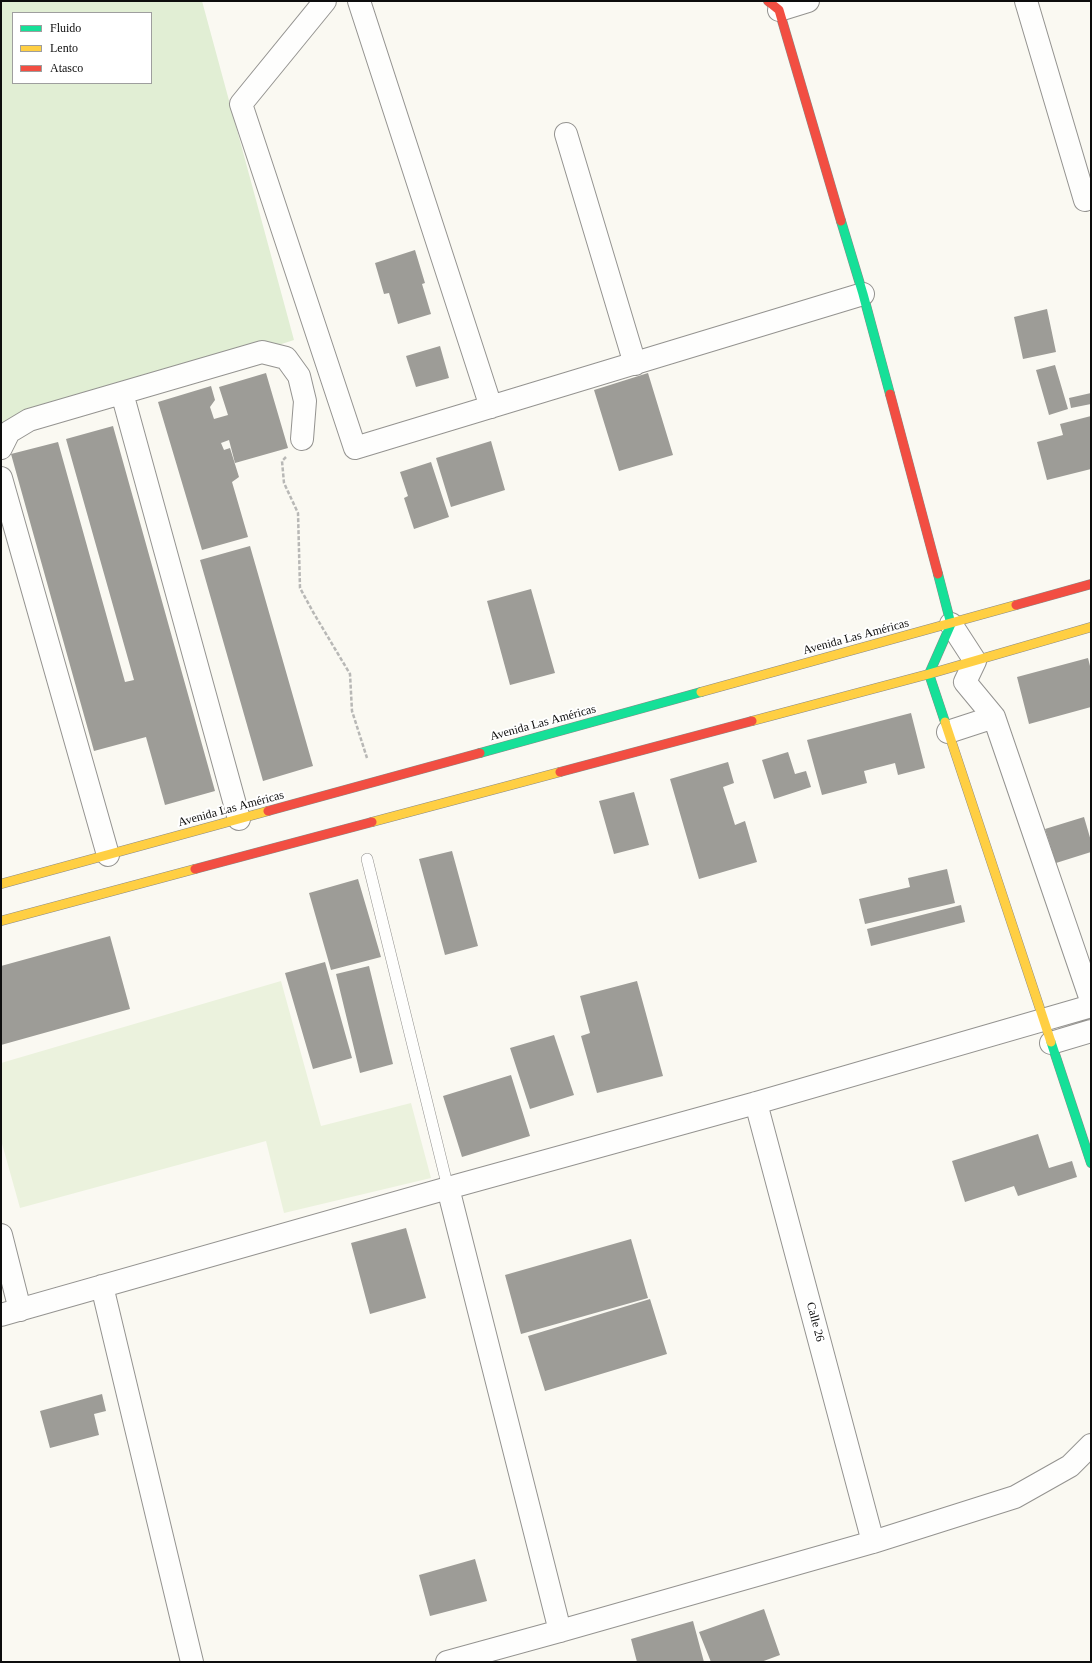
<!DOCTYPE html>
<meta charset="utf-8">
<style>
body{margin:0}
#map{position:relative;width:1092px;height:1663px;overflow:hidden;background:#faf9f2;font-family:"Times New Roman",serif}
canvas{display:block}
.frame{position:absolute;inset:0;border:2px solid #0d0d0d;pointer-events:none}
.legend{position:absolute;left:12px;top:12px;width:140px;height:72px;box-sizing:border-box;background:#fff;border:1px solid #9e9e9e;margin:0;padding:5px 7px;list-style:none;font-size:12px;color:#0d0d0d}
.legend li{display:flex;align-items:center;gap:8px;height:20px}
.legend b{width:20px;border:1px solid #9e9e9e}
</style>
<div id="map">
<canvas width="1092" height="1663"></canvas>
<div class="frame"></div>
<ul class="legend">
<li><b style="height:5px;background:#16e098"></b>Fluido</li>
<li><b style="height:5px;background:#ffcf43"></b>Lento</li>
<li><b style="height:5px;background:#f24e42"></b>Atasco</li>
</ul>
</div>
<script>
const context = document.querySelector('canvas').getContext('2d');
context.lineJoin = 'round';
function fill(path, color) { context.fillStyle = color; context.fill(path, 'evenodd'); }
function strokePath(path, color, width, dash) { context.strokeStyle = color; context.lineWidth = width; context.lineCap = dash ? 'butt' : 'round'; context.setLineDash(dash || []); context.stroke(path); }
function drawText(font, color, halo, rows, align = 'center') {
  context.font = font + ' "Times New Roman",serif'; context.lineWidth = 4; context.setLineDash([]); context.textBaseline = 'middle'; context.strokeStyle = halo; context.fillStyle = color; for (const [text, x, y, turn = 0] of rows) {
    context.save(); context.translate(x, y); context.rotate((+turn || 0) * Math.PI / 180); context.textAlign = isNaN(turn) ? turn : align; if (halo) context.strokeText(text, 0, 0); context.fillText(text, 0, 0); context.restore();
  }
}
fill(new Path2D(`
 M1,1h201l92,339 -293,94zM13,13h138v70h-138z`), '#e1eed4');
fill(new Path2D(`
 M281,981l40,145 90,-23 20,75 -147,35 -18,-72 -246,67 -19,-68v-77z`), '#ebf2dd');
fill(new Path2D(`
 M415,250l10,33 -3,1 9,30 -33,10 -9,-31 -5,1 -9,-31z
 M1047,309l9,43 -33,7 -9,-42z
 M440,346l9,32 -33,9 -10,-31z
 M1055,365l13,44 -19,6 -13,-45z
 M266,373l22,75 -53,15 -6,-23 -8,3 3,7 6,-2 9,29 -7,5 16,55 -46,13 -44,-148 53,-16 4,14 -5,7 4,12 14,-4 -9,-28z
 M648,373l25,82 -54,16 -25,-81z
 M1091,393v11l-20,4 -2,-10z
 M1091,416v53l-44,11 -10,-38 26,-7 -3,-11z
 M113,426l102,365 -50,14 -19,-68 -52,14 -83,-297 47,-12 67,240 9,-2 -68,-241z
 M491,441l14,49 -54,17 -15,-49z
 M431,462l18,55 -35,12 -10,-31 4,-2 -8,-24z
 M250,546l63,220 -50,15 -63,-221z
 M531,589l24,84 -45,12 -23,-84z
 M1088,658l3,12v37l-62,17 -12,-47z
 M911,713l14,55 -27,7 -3,-12 -31,8 3,12 -45,12 -15,-55z
 M788,752l7,22 11,-3 5,16 -37,12 -12,-39z
 M728,762l6,21 -11,4 12,38 10,-4 12,41 -58,17 -29,-100z
 M634,792l15,53 -35,9 -15,-53z
 M1084,817l7,24v11l-35,11 -11,-34z
 M452,851l26,95 -33,9 -26,-96z
 M947,869l8,34 -90,21 -6,-25 51,-12 -2,-9z
 M358,879l23,78 -50,13 -22,-77z
 M961,905l4,17 -94,24 -4,-17z
 M110,936l20,73 -129,36v-79z
 M325,962l27,96 -39,11 -28,-96z
 M369,966l24,98 -33,9 -24,-99z
 M637,981l26,95 -66,17 -16,-57 9,-3 -10,-37z
 M554,1035l20,60 -44,14 -20,-61z
 M511,1075l19,61 -68,21 -19,-61z
 M1038,1134l11,34 23,-7 5,16 -59,19 -4,-10 -49,16 -13,-41z
 M406,1228l20,70 -56,16 -19,-71z
 M631,1239l17,59 -127,36 -16,-59z
 M650,1299l17,55 -122,37 -17,-55z
 M102,1394l4,17 -12,3 5,21 -49,13 -10,-37z
 M475,1559l12,42 -57,15 -11,-41z
 M764,1609l16,46 -19,7h-50l-12,-30z
 M693,1621l11,41h-67l-6,-23z`), '#9d9c97');
const lane = new Path2D(`
 M367,859l81,329`);
const street = new Path2D(`
 M325,1l-84,103 114,344 508,-154
 M359,1l132,406
 M1026,1l59,199
 M779,10l29,-9
 M566,134l69,230
 M122,393l117,426
 M1,448l8,-16 20,-12 233,-68 24,6 13,18 6,25 -3,38
 M1,478l107,377
 M951,624l24,37 -10,21 29,35 97,283
 M948,732l46,-15
 M1051,1043l40,-12
 M756,1103l117,439
 M448,1188l112,443
 M1,1235l19,75
 M102,1286l90,376
 M1,1315l447,-127 308,-85 335,-97
 M447,1662l113,-31 313,-89 142,-45 55,-31 21,-21`);
const fast = new Path2D(`
 M841,221l22,73 27,100
 M938,574l13,50 -22,50 16,48
 M480,753l221,-61
 M1051,1042l40,121`);
const slow = new Path2D(`
 M701,692l315,-87
 M752,721l177,-47 162,-47
 M945,722l106,320
 M372,822l188,-50
 M1,884l267,-73
 M1,921l194,-52`);
const jam = new Path2D(`
 M768,1l11,9 62,211
 M890,394l48,180
 M1016,605l75,-21
 M560,772l192,-51
 M268,811l212,-58
 M195,869l177,-47`);
strokePath(lane, '#949390', 12);
strokePath(street, '#949390', 24);
strokePath(fast, '#8a8a87', 10);
strokePath(slow, '#8a8a87', 10);
strokePath(jam, '#8a8a87', 10);
strokePath(new Path2D(`
 M286,457l-4,4 2,22 14,30 2,75 13,24 37,62 2,37 15,47`), '#b8b8b6', 2.5, [4, 2]);
strokePath(lane, '#fefefd', 11);
strokePath(street, '#fefefd', 22);
strokePath(fast, '#16e098', 9);
strokePath(slow, '#ffcf43', 9);
strokePath(jam, '#f24e42', 9);
drawText('12px', '#0d0d0d', '#fff', [
 ["Avenida Las Américas",856,637,-15],
 ["Avenida Las Américas",543,723,-15],
 ["Avenida Las Américas",231,809,-15],
 ["Calle 26",815,1322,75]
]);
</script>
